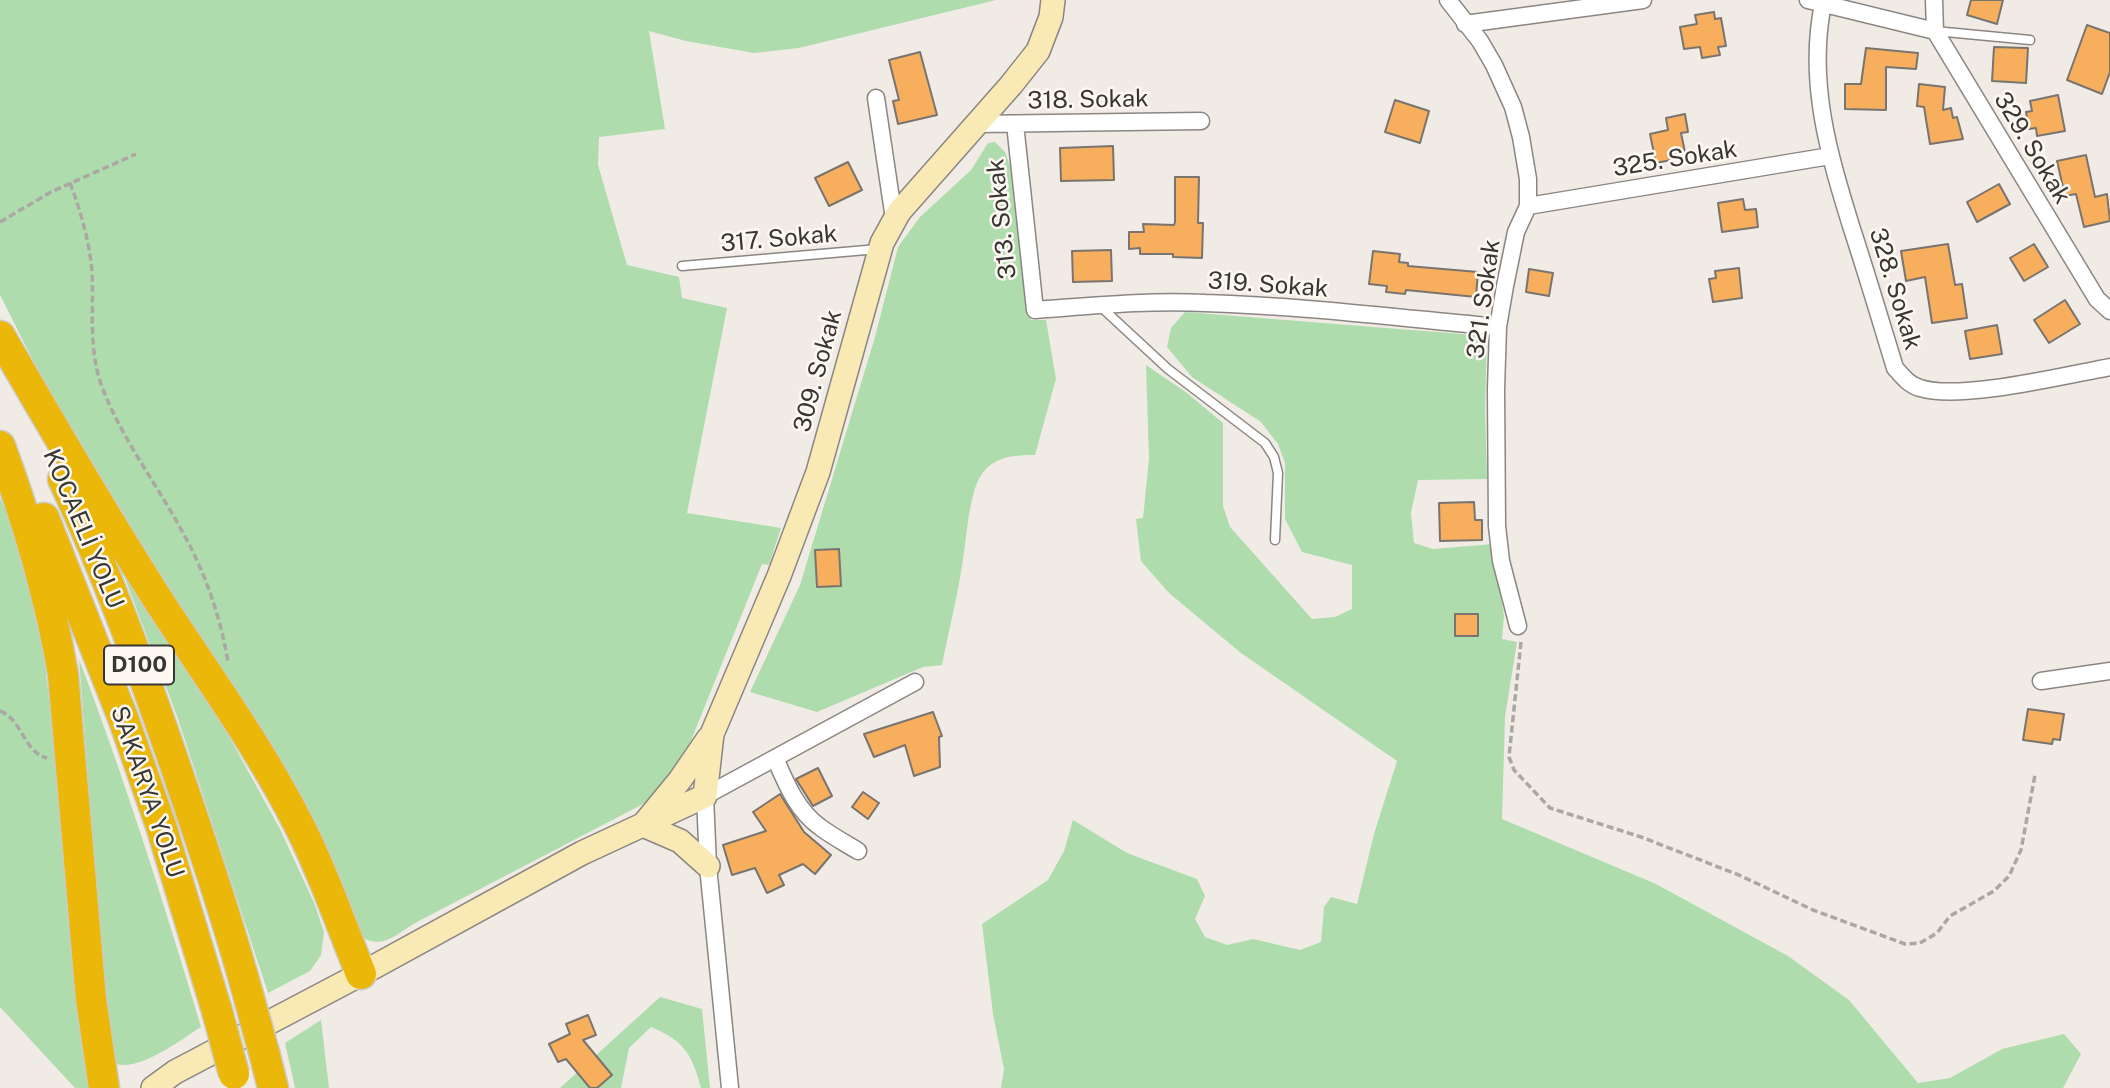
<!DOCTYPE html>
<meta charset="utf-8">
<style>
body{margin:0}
canvas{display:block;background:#f1ebe6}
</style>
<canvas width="2110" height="1088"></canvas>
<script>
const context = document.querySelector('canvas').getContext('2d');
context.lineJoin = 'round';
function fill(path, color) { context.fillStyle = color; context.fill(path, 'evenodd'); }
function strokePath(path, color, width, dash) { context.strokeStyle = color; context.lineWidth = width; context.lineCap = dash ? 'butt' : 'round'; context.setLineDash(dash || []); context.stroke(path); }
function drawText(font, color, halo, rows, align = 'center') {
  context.font = font + ' "Public Sans",sans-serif'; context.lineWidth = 5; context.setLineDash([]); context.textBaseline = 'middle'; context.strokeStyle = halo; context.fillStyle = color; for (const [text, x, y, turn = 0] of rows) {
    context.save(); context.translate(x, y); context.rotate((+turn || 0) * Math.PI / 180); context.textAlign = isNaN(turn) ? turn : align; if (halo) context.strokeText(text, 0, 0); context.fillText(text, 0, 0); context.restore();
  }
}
fill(new Path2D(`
 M0,0h996l-197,48 -45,5 -68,-12 -37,-10 16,98 -66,8 -1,28 29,100 52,12 3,21 45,10 -40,205 94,15 -12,37 -7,-1 -76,189 -21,32 -22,19 -228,119c-18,11 -33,27 -53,14l-45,-111 -30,-54 -150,-221 -86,-155 -51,-101z
 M995,142l10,10 5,14 17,144 4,10h15l10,59 -21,76c-19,0 -37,1 -50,15 -16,16 -18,67 -22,89 -5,35 -14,71 -21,106l-19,2 -106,45 -67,-20 50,-107 75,-248 23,-90 22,-30 51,-47 17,-27z
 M1185,312l302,24 -2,71 2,72 -69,1 -7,33 3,30 19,6 60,-5 11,72 -2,23 15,3 -12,75 -3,102 154,65 132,72 61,44 69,83 32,-5 52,-29 62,-15 17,20 -18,34h-1062l3,-19 -11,-55 -11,-90 66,-44 16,-29 9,-31 54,33 70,26 8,17 -10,23 10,18 22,8 26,-6 47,11 21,-8 3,-35 7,-10 26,7 17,-70 23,-73 -156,-108 -72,-60 -28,-32 -5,-42 7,-1 6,-59 -3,-94 41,28 36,30v83l7,21 82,92 23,-2 17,-8v-44l-50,-13 -17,-33v-56l-7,-19 -17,-22 -69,-45 -25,-30 4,-19z
 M0,498l24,54 18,87 51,449h-18l-75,-81z
 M123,573l103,158 54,98 35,76 9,27 -3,23 -11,16 -42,22 -91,-277z
 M79,659c46,121 85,244 122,368 -21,13 -60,44 -85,37l-4,-16 -12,-115z
 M660,997l42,12 8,79h-9c-9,-33 -16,-47 -50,-61l-22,21 -8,40h-61z
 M321,1020l8,68h-34l-10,-45z`), '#aedcad');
const building = new Path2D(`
 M1971,0h32l-6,24 -30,-9z
 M1714,12l1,7 6,-1 5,28 -8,1 2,8 -18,3 -2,-11 -16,2 -4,-22 17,-3 -2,-9z
 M2087,25l23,8v39l-8,22 -35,-14z
 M1994,47l34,1 -2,35 -34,-2z
 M1866,48l52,5 -2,16 -30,-2v43l-41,-1v-25h16z
 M920,52l17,63 -39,9 -5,-23 6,-1 -10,-40z
 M1919,84l26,3 -2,23 8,-2 2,10 4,-1 6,22 -33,5 -6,-37 -7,-1z
 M2058,95l7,36 -28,5 -1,-8 -7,1 -3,-17 6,-1 -2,-10z
 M1395,100l34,11 -9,32 -35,-11z
 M1685,114l3,18 -7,1 5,24 -30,6 -6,-29 18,-4 -2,-12z
 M1113,146l1,34 -53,1 -1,-33z
 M2086,155l9,42 12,-3 3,27 -26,6 -8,-33 -11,2 -8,-35z
 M848,162l14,28 -33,16 -14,-28z
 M1175,177h24l-1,46h5l-1,35 -29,-1v-3h-33v-6l-11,1v-17h15l-1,-8 31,1 1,-3z
 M1999,184l11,20 -33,18 -10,-20z
 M1743,199l2,11 11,-1 2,18 -36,5 -4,-29z
 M1948,244l7,41 7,-1 5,34 -35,5 -7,-46 -19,4 -5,-30z
 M2034,244l14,23 -24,14 -14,-23z
 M1111,250l1,31 -39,1 -1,-31z
 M1373,251l27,3 -1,8 9,1v3l70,6 -2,25 -70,-7 -1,4 -19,-2 1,-6 -18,-2z
 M1739,268l3,30 -29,4 -4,-23 7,-1 -1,-7z
 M1529,269l24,4 -4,23 -23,-4z
 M2065,300l15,24 -31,19 -15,-23z
 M1997,325l5,29 -32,5 -5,-28z
 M1474,502l1,18h7v20l-42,1 -1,-38z
 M839,549l2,37 -24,1 -2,-37z
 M1455,614h23v22h-23z
 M2028,709l36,5 -4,26 -7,-1 -1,5 -29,-4z
 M933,712l9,24 -3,1 1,30 -26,9 -9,-31 -31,12 -10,-23z
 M818,768l14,28 -19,10 -17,-27z
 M863,792l16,11 -11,16 -16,-12z
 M780,794l24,38 27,23 -16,19 -12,-10 -24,11 5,10 -17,8 -12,-25 -23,7 -9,-30 43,-14 -13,-19z
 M588,1015l8,20 -13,5 29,35 -15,13h-7l-24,-29 -8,3 -9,-18 21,-10 -4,-10z`);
fill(building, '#f7ae5d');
strokePath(building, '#79746f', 2);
const lane = new Path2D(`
 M1935,31l95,9
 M682,266l196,-17
 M1100,306l68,63 97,74 9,14 4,16 -3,67`);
const street = new Path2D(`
 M1448,0l32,41 14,24 19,42 8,30 7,42v27l-12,26 -11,54 -7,41 -2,62 1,137 4,35 17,65
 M1808,0l127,31
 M1934,0l1,31 162,268 13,12
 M1823,4c-16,78 6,151 29,225 15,46 29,93 43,139 8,9 14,17 25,20 40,13 146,-13 190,-21
 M1465,24l178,-24
 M876,98l18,121
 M977,124l224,-3
 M1015,124l20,186c56,-4 114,-10 170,-7 98,3 196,15 293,24
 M1528,206l302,-50
 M2041,681l69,-10
 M775,758c11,25 22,53 45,69 12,9 25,16 38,24
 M730,1088l-22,-222 -3,-70 210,-114`);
const secondary = new Path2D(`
 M708,866l-28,-25 -37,-16 37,-45 28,-41
 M153,1088l22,-16 186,-98 221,-121 123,-57 7,-62 67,-158 39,-104 64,-229 17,-31 112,-127 27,-34 13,-34 2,-17`);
const highway = new Path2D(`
 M0,336c53,91 105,181 162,270 47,72 99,143 138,221 24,47 41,98 61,147
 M0,446c28,76 49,147 63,228l28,325 13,89
 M63,479c44,94 80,193 114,292 26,75 51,150 72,227
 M44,518l79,200 38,108 56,185
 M265,1056l8,32`);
strokePath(lane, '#8c8682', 11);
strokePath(street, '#8c8682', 19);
strokePath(secondary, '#8c8682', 26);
strokePath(highway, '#cbcbca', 33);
strokePath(new Path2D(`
 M70,183c11,29 19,57 22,88 2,40 -4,78 10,116 20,52 54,96 80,144 23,41 38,84 46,131
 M0,222l51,-30 85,-38
 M1521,642l-12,115 5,13 36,38 91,29 98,38 74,35 92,34 15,-1 17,-10 13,-17 44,-25 15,-15 12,-26 14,-75
 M0,711c23,9 24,42 47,47`), '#aba7a2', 3.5, [7, 3.5]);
strokePath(lane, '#fff', 8);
strokePath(street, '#fff', 16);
strokePath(secondary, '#f9e9b5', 23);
strokePath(highway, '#ebb708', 30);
const highwayBridge = new Path2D(`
 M249,998l16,58
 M217,1011l17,63`);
strokePath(highwayBridge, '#cbcbca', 33, []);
strokePath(highwayBridge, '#ebb708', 30);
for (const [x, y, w] of [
 [139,665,70]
]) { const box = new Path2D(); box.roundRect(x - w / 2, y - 19.5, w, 39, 5); context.fillStyle = '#fef8f3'; context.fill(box); strokePath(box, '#383633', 2); }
drawText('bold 23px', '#383633', null, [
 ["D100",139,665]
]);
drawText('24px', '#383633', '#fef8f3', [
 ["318. Sokak",1088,100,-1],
 ["329. Sokak",2032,148,59],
 ["325. Sokak",1675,159,-9],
 ["313. Sokak",1002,219,-96],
 ["317. Sokak",779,239,-5],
 ["319. Sokak",1268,285,4],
 ["328. Sokak",1895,289,73],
 ["321. Sokak",1484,299,-82],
 ["309. Sokak",818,371,-75],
 ["KOCAELİ YOLU",83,529,67],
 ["SAKARYA YOLU",147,792,71]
]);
</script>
